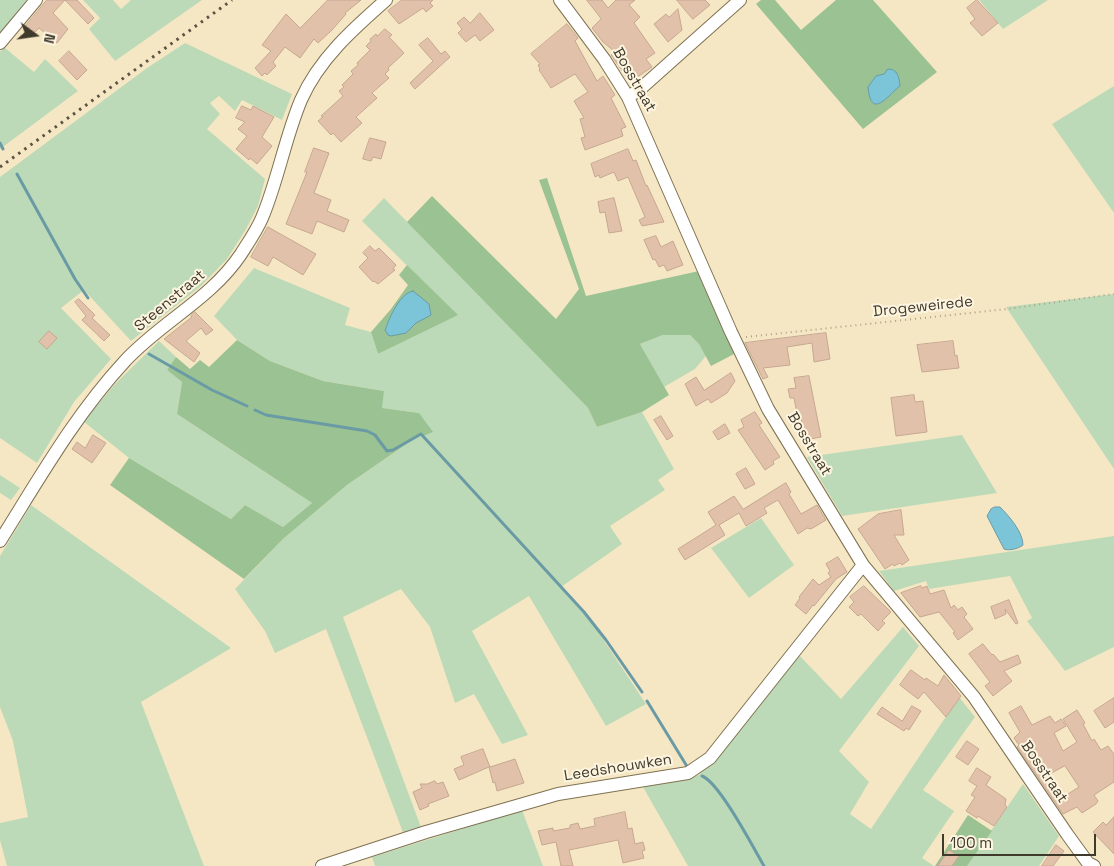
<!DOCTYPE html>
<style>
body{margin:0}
#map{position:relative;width:1114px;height:866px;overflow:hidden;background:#f6e7c4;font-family:"Space Grotesk",sans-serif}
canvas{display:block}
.north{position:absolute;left:10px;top:10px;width:50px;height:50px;-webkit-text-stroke:4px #fef5e0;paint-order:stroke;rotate:104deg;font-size:14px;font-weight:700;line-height:20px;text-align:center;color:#403a2d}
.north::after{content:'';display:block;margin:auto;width:18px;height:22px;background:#403a2d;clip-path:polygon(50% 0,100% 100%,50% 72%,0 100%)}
.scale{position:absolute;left:942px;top:834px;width:154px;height:22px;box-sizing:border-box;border:2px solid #403a2d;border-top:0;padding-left:6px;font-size:15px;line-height:18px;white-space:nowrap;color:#403a2d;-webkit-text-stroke:4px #fef5e0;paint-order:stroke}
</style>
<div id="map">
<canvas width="1114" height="866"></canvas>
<div class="north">N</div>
<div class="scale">100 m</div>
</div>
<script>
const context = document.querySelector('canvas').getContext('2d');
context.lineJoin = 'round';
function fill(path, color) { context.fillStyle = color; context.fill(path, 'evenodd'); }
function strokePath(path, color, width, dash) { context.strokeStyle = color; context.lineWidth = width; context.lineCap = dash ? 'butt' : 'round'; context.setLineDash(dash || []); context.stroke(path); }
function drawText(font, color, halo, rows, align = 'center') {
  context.font = font + ' "Space Grotesk",sans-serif'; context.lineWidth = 4; context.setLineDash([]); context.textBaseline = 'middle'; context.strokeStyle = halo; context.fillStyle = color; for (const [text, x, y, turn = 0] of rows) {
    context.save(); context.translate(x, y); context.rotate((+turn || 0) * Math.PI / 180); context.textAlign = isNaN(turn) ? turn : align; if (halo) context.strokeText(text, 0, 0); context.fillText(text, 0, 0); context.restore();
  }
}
fill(new Path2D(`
 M0,0h27l-27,34z
 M83,0h30l8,9 10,-9h71l-87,61 -26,-32 11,-11z
 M979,0h69l-45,29z
 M185,43l107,51 -10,26 -40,-20 -7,11 -16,-15 -9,7 10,11 -13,15 58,50 -7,27 -13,25 -18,28 -26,27 -70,55 -47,-51 -23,18 50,51 -37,43 -37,61 -37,-25v-261l147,-109z
 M4,47l30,25 11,-13 33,32 -78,58v-97z
 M1114,86v127l-62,-89z
 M384,198l204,210 9,19 45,-15 32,57 -16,11 7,10 -55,36 12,18 -61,43 30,34 55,83 -40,22 -77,-130 -57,35 56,104 -26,9 -28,-50 -19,9 -25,-76 -29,-38 -58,28 79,213 -18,5 -78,-206 -51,24 -10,-22 -30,-42 48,-50 64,-54 74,-51 -2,-21 -38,-5 3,-17 -61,-10 -53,-20 -33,-21 -23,-24 40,-48 96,40 -5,17 26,7 7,22 79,-39 -95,-94z
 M1114,294v175l-108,-162z
 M663,335h27l9,9 7,12 -11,13 -31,18 -24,-43z
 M159,341l17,16 -9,13 15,12 -5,32 135,89 -29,24 -38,-22 -14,14 -102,-61 -46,-37 33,-38z
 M962,435l35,58 -155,23 -35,-59z
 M0,475l20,13 -9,12 -11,-7z
 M31,505l200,143 -90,54 63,164h-197l-7,-26v-17l28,-6 -15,-76 -13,-34v-151z
 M761,518l33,47 -45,33 -38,-50z
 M1114,536v111l-49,24 -38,-50 5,-3 -22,-42 -81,13 -3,-8 -32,10 -15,-20z
 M903,627l16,19 -80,105 30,31 -19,32 21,15 88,-132 16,20 -52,73 31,21 -32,47 12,8h-246l-45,-79 36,-6 20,-6 99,-121 43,45z
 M1023,784l36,52 -20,30h-72z
 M522,810l21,56h-168l-3,-9z`), '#bddab8');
fill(new Path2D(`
 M761,0h14l26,30 35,-30h37l64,72 -74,57 -107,-125z
 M547,178l39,118 113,-25 35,83 -23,12 -12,-22 -9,-9h-27l-23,9 29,51 -27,17 -45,15 -9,-19 -181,-186 25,-26 124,123 23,-30 -40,-109z
 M407,265l51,50 -80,39 -7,-22 20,-23 17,-24 -9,-10z
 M237,340l33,21 53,20 61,10 -2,17 37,5 14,19 -10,4 -2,-2 -74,51 -64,54 -39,40 -134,-94 19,-27 102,61 14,-14 38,22 29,-24 -135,-89 5,-32 -15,-12 9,-13 14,12 10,-9 9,7z
 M968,815l24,16 -25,35h-32z`), '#9ac293');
const water = new Path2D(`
 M888,69c10,0 11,8 12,17 -12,9 -29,35 -32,1l8,-11 8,-2z
 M413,291l16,13 2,11 -15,8 -10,10 -15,3 -3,-1 -3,-5c5,-13 14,-36 28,-39z
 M995,507h5c9,9 23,25 23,38 -5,4 -14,6 -19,4l-17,-33 4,-7z`);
fill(water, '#7cc5d8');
strokePath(water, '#6a9ba5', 1);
strokePath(new Path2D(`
 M0,143l3,6
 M17,174l58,105 13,19
 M149,354l63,36 35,16
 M255,410l11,5 101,16 8,4 12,16 6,-1 28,-16 163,178 22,28 36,52
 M647,701l41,67
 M702,776c17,6 51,71 62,90`), '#6a9ba5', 3);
const building = new Path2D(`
 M47,0h30l17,18 -6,6 -23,-24 -12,13 15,16 -11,14 -18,-15 -7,7 -8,-7z
 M328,0h33l-16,13 1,1 -14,16 -14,13 -4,-4 -14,19 -15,-11 -12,15 3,4 -9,9 -2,-2 -3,3 -7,-8 16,-17 -9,-6 24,-31 14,14z
 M402,0h31l-3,3 3,3 -7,6 -3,-4 -24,16 -11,-13z
 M587,0h15l6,8 8,-8h19l-6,5 11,12 -6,6 21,30 -9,6 6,8 -22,15 -19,-27 4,-3 -12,-10 -11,-14 9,-9z
 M677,0h28l5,5 -17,14z
 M977,0l21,23 -16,13 -12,-13 5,-4 -8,-11z
 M678,9l4,21 -14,12 -14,-18 12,-10 3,3z
 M480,13l14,17 -14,11 -5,-6 -9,7 -8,-9 4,-4 -5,-6 7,-6 6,6z
 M567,24l11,14 -3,3 22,40 6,-5 12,19 -4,3 15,29 -5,2 2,7 -38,14 -4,-12 4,-1 -5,-18 4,-1 -10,-17 14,-9 -13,-18 -24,14 -12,-18 1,-1 -2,-4 2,-1 -9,-10z
 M385,29l7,6 -3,2 15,16 -16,15 1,2 -4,4 4,4 -17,15 5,5 -21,19 6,6 -21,19 -8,-9 -2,2 -13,-14 5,-4 -2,-1 22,-20 -4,-5 5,-4 -2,-2 11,-11 -2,-3 7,-6 -1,-2 13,-13 -4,-4 5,-5 -1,-2 6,-5 1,2z
 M428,38l13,16 4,-3 5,6 -35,32 -5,-6 23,-22 -14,-16z
 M69,51l18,19 -10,10 -18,-19z
 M242,106l9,4 2,-4 21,11 -12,20 10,9 -15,18 -7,-6 -1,2 -13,-11 11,-13 -9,-7 7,-7 -9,-4z
 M370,138l16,4 -5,17 -8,-2 -2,4 -8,-2z
 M314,148l15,5 -15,40 17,7 -4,11 22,9 -5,12 -27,-11 -5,13 -26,-10 21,-52h-2z
 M628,149l5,12 3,-1 10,26 1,-1 17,37 -22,4 -3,-6 6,-3 -17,-40 -10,4 -4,-9 -14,6 -1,-3 -4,2 -4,-13z
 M614,198l8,33 -13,2 -4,-21 -5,1 -2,-11z
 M268,227l48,27 -13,21 -30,-18 -5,9 -17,-9z
 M656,236l5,11 12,-6 10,24 -16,6 -3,-6 -5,2 -4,-8 -2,1 -9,-20z
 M370,246l5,5 4,-3 17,17 -3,4 2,1 -17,14 -4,-3 -1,1 -14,-15 9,-9 -5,-5z
 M79,299l16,16 -3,3 18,17 -6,6 -22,-21 4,-4 -11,-14z
 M195,312l18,18 -7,5 -5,-7 -15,13 14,12 -6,9 -30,-23 28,-22 -1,-1z
 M49,331l8,7 -10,11 -8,-7z
 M826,333l4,26 -16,3 -2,-19 -25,4 3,18 -27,3 5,9 -5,2 -18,-36z
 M953,341l2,15 2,-1 2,13 -37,4 -5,-27z
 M731,373l4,8 -8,12 -16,10 -3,-4 -12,7 -11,-22 11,-7 8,13z
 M809,376l12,61 -16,3 -4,-22 -3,1 -4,-21h-4l-2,-9 8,-1 -2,-10z
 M914,395l1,7 8,-1 4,31 -31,4 -5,-38z
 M755,412l7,11 -3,2 21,32 -7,4 1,3 -9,6 -27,-40 6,-3 -3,-7z
 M661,416l12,20 -6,4 -13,-20z
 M725,424l5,9 -12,7 -5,-8z
 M93,435l13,8 -14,20 -20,-14 5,-7 8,6z
 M746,468l9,16 -10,5 -9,-15z
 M786,483l5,9 -2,2 12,20 16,-9 9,15 -15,9 -4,-1 -9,6 -20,-34 -14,8 3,5 -21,13 -7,-13 -20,12 6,10 -40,25 -7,-11 38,-24 -8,-13 26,-16 9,13z
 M901,510l3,25h-10l15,25 -7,5 -2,-2 -6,3 -1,-2 -8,5 -27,-40 20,-15z
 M838,557l9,15 -11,7 -22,27 -1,-1 -7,9 -11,-9 5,-7 -1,-1 14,-18 6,6 12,-8 -3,-4 2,-2 -4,-7z
 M864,586l27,26 -9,9 3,2 -7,8 -17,-17 -3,2 -9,-9 5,-5 -4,-5z
 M921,586l1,2 5,-2 3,8 14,-4 7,18 3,-3 4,5 4,-3 5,7 -3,3 9,12 -15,11 -5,-7 2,-1 -16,-20 -19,5 -19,-24z
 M1009,600l9,23 -2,1 -11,-15 1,5 -11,5 -4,-12z
 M983,644l9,11 1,-1 7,8 18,-7 3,8 -17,8 8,10 -19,15 -8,-10 5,-4 -21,-28z
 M911,670l14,10 1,-2 12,8 6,-11 17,21 -15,21 -22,-25 -6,7 -18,-14z
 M1114,698v24l-9,6 -11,-17z
 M912,706l9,5 -12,19 -3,-2 -2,3 -27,-17 5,-7 20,14z
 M1021,706l11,19 18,-9 5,7 6,-4 5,7 -12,7 9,18 14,-9 -14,-23 14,-9 8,13 -2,1 9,17 2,-2 7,11 7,-4 6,8v28l-20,13 4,6 -2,3 -14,9 -5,-6 -14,7 -46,-67 2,-2 -5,-7 6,-6 -11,-19zM1065,766l14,21 -19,12 -15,-22z
 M967,741l12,8 -11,16 -12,-8z
 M483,749l7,18 25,-8 9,24 -27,8 -2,-9 -2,1 -4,-16 -30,13 -5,-11 10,-4 -3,-8z
 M977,768l14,9 -5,8 20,14 -1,6 2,2 -13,19 -16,-10 -1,2 -11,-7 9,-14 -4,-2 6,-9 -8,-5z
 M435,781l2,3 6,-2 6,14 -21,8 1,2 -9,4 -7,-18 9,-4 -2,-4h7z
 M625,812l3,17 4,-1 3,16 8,-2 2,8 -3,1 2,7 -21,5 -5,-23 -49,10 4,16h-12l-5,-24 -14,3 -4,-14 15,-3v3l17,-3v-3l8,-2 2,6 15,-3 -1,-7z
 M1114,817v37l-21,-22 10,-10 3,3z
 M1056,845l8,6 -11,15h-11z
 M949,850l10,6 -7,10h-14z`);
fill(building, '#e1c1aa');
strokePath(building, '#c6a791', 1);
const minor = new Path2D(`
 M560,0l44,59 24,38 103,235 37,77 95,156 111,132 93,137 21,29 6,3
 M0,43l36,-43
 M628,97l11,-7 101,-90
 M0,541c39,-62 75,-126 125,-180 36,-39 86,-62 116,-107 7,-11 16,-24 21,-36 16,-38 23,-80 39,-118 18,-41 52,-71 85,-100
 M322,866l104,-34 132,-38 130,-21 22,-15 153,-193`);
strokePath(minor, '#7f7252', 14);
strokePath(new Path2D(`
 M746,337l261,-28 107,-15`), '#aba086', 2, [1, 4]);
strokePath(minor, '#fff', 12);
strokePath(new Path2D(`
 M0,167l232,-167`), '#5b5444', 3, [2.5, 5]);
drawText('15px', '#403a2d', '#fef5e0', [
 ["Bosstraat",634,80,60],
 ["Steenstraat",170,301,-40],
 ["Drogeweirede",923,307,-6],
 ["Bosstraat",809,444,59],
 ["Leedshouwken",618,768,-9],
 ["Bosstraat",1044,772,56]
]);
</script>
